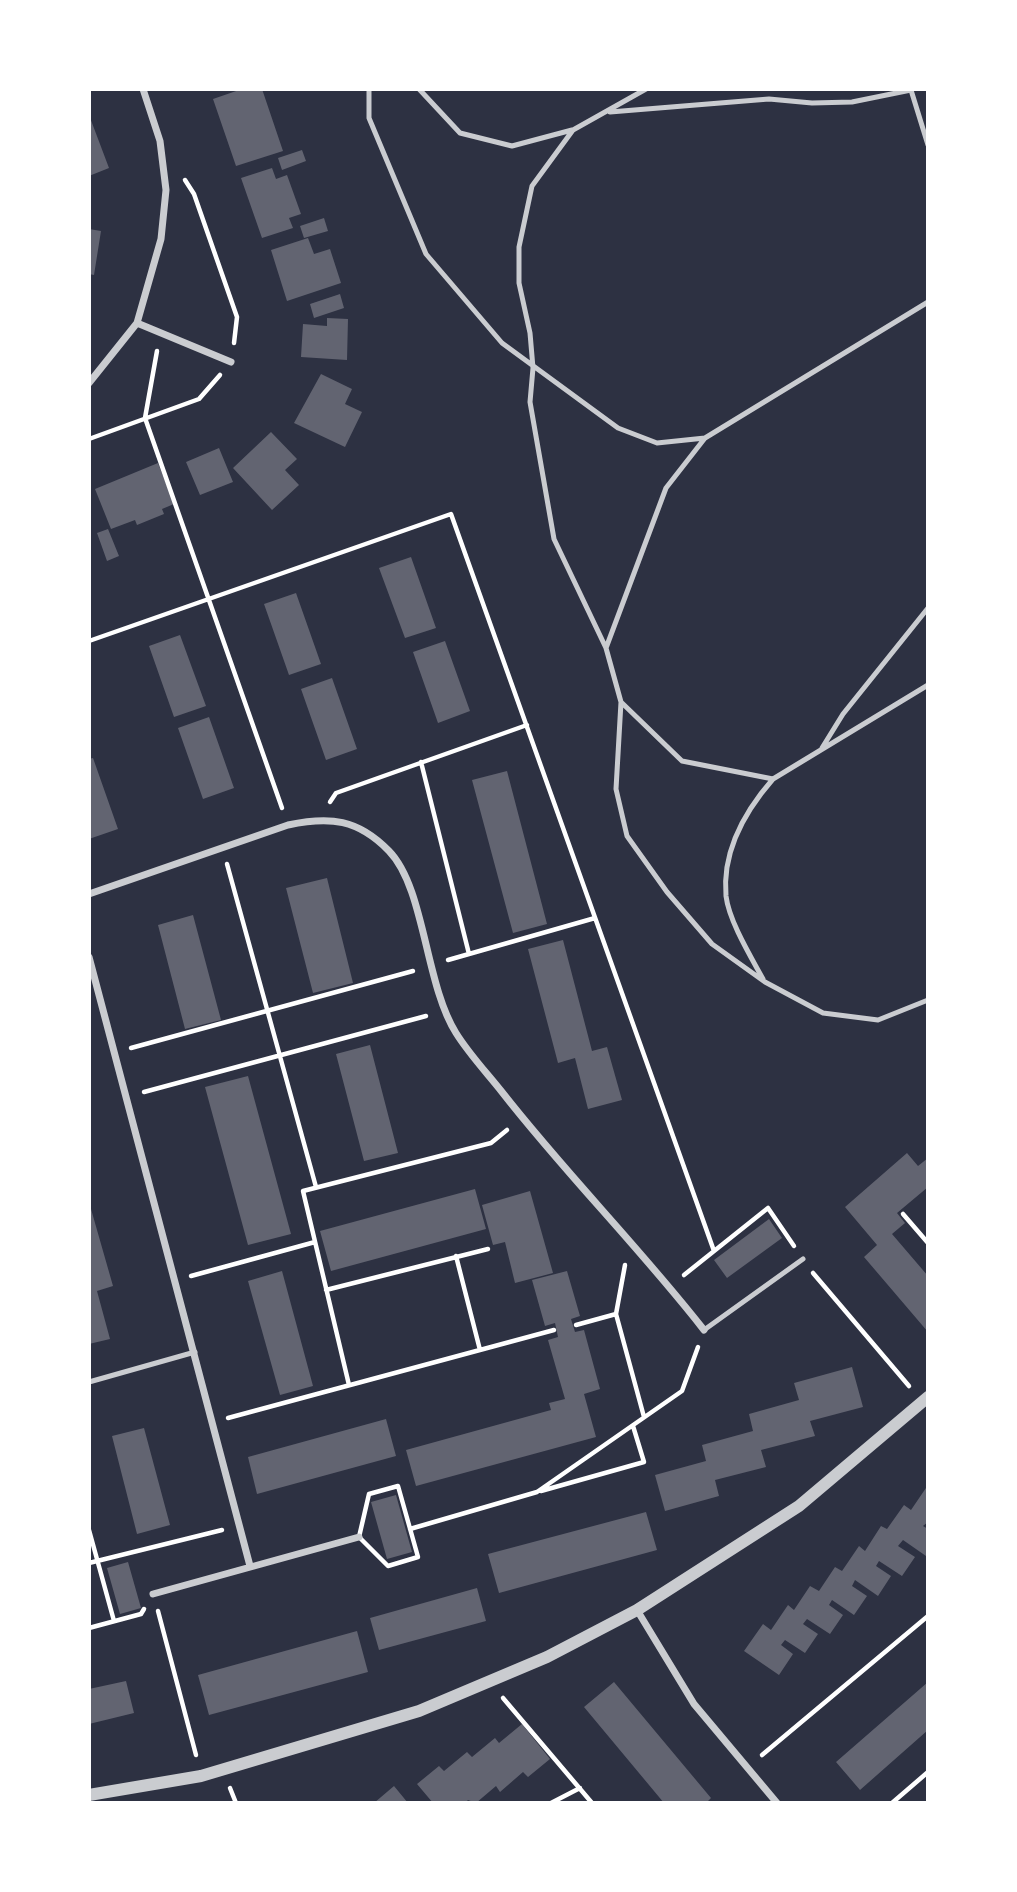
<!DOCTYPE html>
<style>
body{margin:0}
#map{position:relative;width:1017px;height:1892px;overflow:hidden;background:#2d3142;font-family:Montserrat,sans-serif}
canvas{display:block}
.frame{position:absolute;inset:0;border:91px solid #fff;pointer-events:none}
</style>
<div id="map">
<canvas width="1017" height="1892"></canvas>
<div class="frame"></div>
</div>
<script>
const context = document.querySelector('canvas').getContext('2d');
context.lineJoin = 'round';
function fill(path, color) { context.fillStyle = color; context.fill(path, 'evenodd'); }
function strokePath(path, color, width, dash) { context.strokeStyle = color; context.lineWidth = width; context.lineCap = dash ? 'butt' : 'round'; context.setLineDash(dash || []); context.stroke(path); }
fill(new Path2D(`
 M242,89h20l21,62 -47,15 -23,-67z
 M89,115l20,53 -20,8z
 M302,150l4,11 -24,9 -4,-12z
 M272,168l4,11 11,-4 14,39 -12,4 4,10 -31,10 -21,-60z
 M324,218l4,13 -24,7 -4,-12z
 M89,229l12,2 -7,44 -5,-1z
 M308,238l6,16 16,-5 11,34 -54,18 -16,-51z
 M340,294l4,14 -30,10 -4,-14z
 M327,318l21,1 -1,41 -46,-3 2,-33 24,2z
 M321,374l31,15 -7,15 17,8 -17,35 -51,-24z
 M271,432l26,27 -12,11 14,15 -27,25 -39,-42z
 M219,448l14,34 -33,13 -14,-33z
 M158,463l16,41 -12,5 2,5 -27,11 -2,-5 -24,9 -16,-40z
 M108,529l11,27 -12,5 -10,-28z
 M411,557l25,71 -31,10 -26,-70z
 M296,593l25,71 -32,11 -25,-71z
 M180,635l26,71 -32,11 -25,-71z
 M445,641l25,70 -32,12 -25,-71z
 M332,678l25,71 -31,11 -25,-71z
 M209,717l25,71 -31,11 -25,-71z
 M93,758l25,71 -29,10v-80z
 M507,771l40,153 -34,9 -41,-153z
 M327,878l26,105 -40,10 -27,-105z
 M193,915l28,105 -36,9 -27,-104z
 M563,940l29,111 15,-4 15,53 -34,9 -13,-51 -17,5 -30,-114z
 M370,1045l28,108 -34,8 -28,-107z
 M248,1076l43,158 -43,11 -43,-158z
 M907,1153l11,13 10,-8v29l-31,26 8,10 -13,11 36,42v56l-64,-75 13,-12 -32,-38z
 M475,1189l11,40 -155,42 -11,-40z
 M530,1191l23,82 -38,10 -10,-41 -12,3 -11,-40z
 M89,1202l24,84 -16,5 13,48 -21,5z
 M769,1219l13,19 -55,40 -13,-18z
 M282,1271l31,115 -33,9 -32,-114z
 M567,1271l13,45 -9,3 4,13 9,-2 16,59 -16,5 12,43 -180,49 -10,-36 145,-40 -2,-7 16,-4 -17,-59 10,-3 -3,-14 -10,3 -13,-46z
 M852,1367l11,40 -53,14 5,15 -54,14 5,17 -51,13 4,16 -54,15 -10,-36 51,-14 -4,-16 51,-14 -4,-17 50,-14 -5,-17z
 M386,1419l10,37 -139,38 -9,-37z
 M144,1428l26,97 -33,9 -25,-98z
 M928,1485v37l-5,4 5,3 -2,27 -23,-16 -5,6 17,11 -13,19 -23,-15 -3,5 15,10 -13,20 -23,-16 -3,6 15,10 -13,19 -22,-15 -3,5 14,10 -13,19 -23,-15 -4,5 15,10 -13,19 -20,-13 -4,5 12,9 -14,21 -35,-24 19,-27 8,6 17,-25 6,5 16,-24 9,5 16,-24 7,4 17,-25 6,5 16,-25 6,3 17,-24 7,5z
 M396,1495l16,57 -25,7 -16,-57z
 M646,1512l11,38 -158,43 -11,-39z
 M128,1562l13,46 -21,6 -13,-46z
 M477,1588l9,33 -107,29 -9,-32z
 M357,1631l11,41 -159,43 -11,-40z
 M126,1681l8,32 -45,11v-35z
 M614,1682l97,116 -5,5h-42l-80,-96z
 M928,1682v48l-68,60 -24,-28z
 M522,1724l28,35 -22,18 -5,-5 -23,20 -4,-6 -20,17 -8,-3 -3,3h-32l-16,-19 22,-18 5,5 23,-19 5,5 23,-19 4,5z
 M394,1786l14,17h-34z`), '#626471');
strokePath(new Path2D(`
 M185,180l9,14 43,123 -3,26
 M157,351l-12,67 137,390
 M89,439l110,-40 21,-24
 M89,641l362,-127 263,737
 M421,762l48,192
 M330,802l6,-9 191,-68
 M227,864l89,323
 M448,960l147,-42
 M131,1048l282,-77
 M144,1092l282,-76
 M903,1214l25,29
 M456,1256l24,94
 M625,1265l-9,49 28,103
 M813,1273l96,113
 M684,1275l84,-67 26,38
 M191,1276l124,-34
 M326,1290l162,-41
 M576,1325l40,-11
 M349,1385l-46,-194 188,-48 16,-13
 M228,1418l326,-88
 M398,1486l20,71 -30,9 -29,-29 10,-43z
 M541,1491l103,-29 -11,-36
 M410,1529l127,-37 145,-101 16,-44
 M89,1530l25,91
 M89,1563l133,-33
 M158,1611l38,144
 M89,1628l52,-14 3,-5
 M503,1698l89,105
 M762,1755l166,-139
 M230,1788l6,15
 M551,1803l29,-15
 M892,1803l36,-31`), '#fff', 4.5);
strokePath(new Path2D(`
 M369,89v29l57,136 76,89 116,85 39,15 48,-5 223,-136
 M419,89l41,44 52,13 60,-16
 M610,112l159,-13 43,4 40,-1 59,-12 17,55
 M705,438l-39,50 -60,160 15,54 61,59 91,18 155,-94
 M606,648l-52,-109 -24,-137 3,-34 -3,-35 -11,-50v-36l13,-61 41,-56 73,-41
 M621,702l-5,87 11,47 40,56 45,52 53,38 58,31 55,7 50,-20
 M822,748l21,-34 85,-106
 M763,979c-12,-22 -34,-58 -37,-83 -4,-45 19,-85 47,-117
 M704,1330l99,-71
 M89,1382l106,-30`), '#caccd0', 5);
strokePath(new Path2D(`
 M137,323l94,39
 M89,383l48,-60 24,-84 5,-49 -6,-49 -17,-52
 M89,894l199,-69c42,-9 70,-6 101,26 36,37 36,133 67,182 13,21 31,40 46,59 64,82 138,156 202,238
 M89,957l161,609
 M153,1594l206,-57
 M637,1610l57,94 83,99`), '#caccd0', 7);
strokePath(new Path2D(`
 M89,1795l112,-19 218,-65 128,-54 90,-47 162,-104 129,-109`), '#caccd0', 12);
</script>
